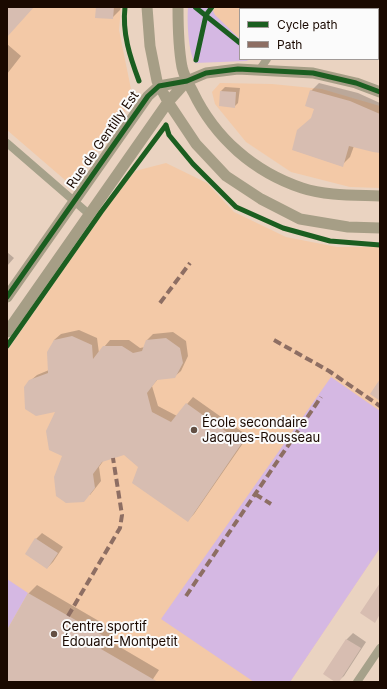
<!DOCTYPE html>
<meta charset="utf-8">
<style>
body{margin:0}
#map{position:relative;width:387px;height:689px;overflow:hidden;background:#ead3c1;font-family:Inter,sans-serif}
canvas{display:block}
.frame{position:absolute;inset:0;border:8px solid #1a0900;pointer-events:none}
.legend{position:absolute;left:239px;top:8px;width:140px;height:52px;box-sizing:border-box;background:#fbfbfb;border:1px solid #a19a97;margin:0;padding:5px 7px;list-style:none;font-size:12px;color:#1a0900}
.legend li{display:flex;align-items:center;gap:8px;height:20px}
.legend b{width:20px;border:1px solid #a19a97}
</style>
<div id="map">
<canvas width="387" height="689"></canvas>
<div class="frame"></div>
<ul class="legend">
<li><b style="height:5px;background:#1b5e20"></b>Cycle path</li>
<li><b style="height:5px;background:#8d6e63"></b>Path</li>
</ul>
</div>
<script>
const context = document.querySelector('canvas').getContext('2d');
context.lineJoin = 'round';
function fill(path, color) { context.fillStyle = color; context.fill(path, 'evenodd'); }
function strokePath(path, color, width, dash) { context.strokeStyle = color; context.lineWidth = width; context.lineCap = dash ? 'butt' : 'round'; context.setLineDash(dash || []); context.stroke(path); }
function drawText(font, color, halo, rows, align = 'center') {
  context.font = font + ' Inter,sans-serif'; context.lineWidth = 4; context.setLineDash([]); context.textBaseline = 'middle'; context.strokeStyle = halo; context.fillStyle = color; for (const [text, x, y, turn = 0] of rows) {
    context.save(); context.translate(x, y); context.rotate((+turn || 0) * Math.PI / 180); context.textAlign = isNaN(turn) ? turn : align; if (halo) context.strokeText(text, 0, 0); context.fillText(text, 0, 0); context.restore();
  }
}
fill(new Path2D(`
 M7,7h114l-2,23 13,64 -8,20 -52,72 -65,-56z
 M216,7h55l3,2h-34v30l-26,-24 -2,-3z
 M220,83l52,1 50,5 58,17v82l-30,-1 -59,-15 -45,-30 -31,-38 -3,-12z
 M166,163l41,20 27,29 52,25 51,10h43v301l-90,134h-283v-331l107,-154 21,-26z`), '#f3c9a7');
fill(new Path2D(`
 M188,7h23l4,8 25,24v20h12l-6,2 -51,2c-7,-12 -8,-42 -7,-56z
 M331,377l49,34v137l-90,134h-36l-93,-63z
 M7,579l21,14 -21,37z`), '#d5b8e3');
fill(new Path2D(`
 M97,7h24l-1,3 -8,8z
 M325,7h18l-1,2h-18z
 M378,12l2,1v28l-2,2z
 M7,44l14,12 -14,18z
 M319,83l39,10 22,10v49l-26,-6 -4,11 -8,8 -26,-49v-8l-5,-17z
 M225,87l15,1 -2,15 -4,4 -13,-16z
 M7,252l7,6 -7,8z
 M79,330l18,8 2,15 11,-13h19l11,8 5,-1 2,-7 6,-6 20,-2 13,9 2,15 -7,15 -7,6 -16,2 -6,7 6,20 19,10 16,-19 55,39 -54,78 -6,6 -49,-53 -15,-13 -20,6 -5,7 2,14 -11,14 -26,-40 -8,-44 -26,-30 7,-6 12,-5 5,-30 7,-6z
 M42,533l21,14 -10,15 -6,6 -11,-29z
 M37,585l79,46 -8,9 51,30 -8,12h-144v-50l22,-39z
 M353,633l13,9 -22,34 -7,6 -12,-8 22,-35z`), '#0003');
fill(new Path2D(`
 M7,7h27l-27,30z
 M96,7h18l-1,12 -18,-1z
 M310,90l40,11 30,13v39l-7,-1 -24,-6 -6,21 -51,-17 5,-20 14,-12 3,-9 -9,-3z
 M220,91l16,1 -1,16 -16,-2z
 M72,336l20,9 1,14 10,-13h19l11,7 9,-2 4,-11 20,-2 14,10 3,15 -8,15 -18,2 -10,13 5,19 19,10 15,-19 56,40 -54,79 -56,-39 6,-16 -14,-12 -22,7 -9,12 2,14 -11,14 -18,1 -10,-7 -2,-19 8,-21 -13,-6 -3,-19 9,-19 -19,4 -11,-7 -1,-22 5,-7 19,-7 -1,-21 7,-12z
 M380,379v22l-10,-7z
 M35,538l23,15 -11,16 -22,-15z
 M380,583v31l-5,9 -15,-10z
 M28,593l81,46 -8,10 57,33h-151v-52z
 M346,639l15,9 -22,34h-4l-12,-8z`), '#d7bdb1');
strokePath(new Path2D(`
 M300,9l1,-2
 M260,69l7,-10
 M7,143l82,71
 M357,682l23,-34`), '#a6a18a', 8);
strokePath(new Path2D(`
 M147,7l3,39 7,35 11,21 28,42 30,32 35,23 39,20 48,8 32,1
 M178,7c0,17 1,44 4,60 2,9 7,18 11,25 22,46 61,80 109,96 24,8 53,7 78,8
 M7,297l141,-201 11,-10 28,-5 19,-8 32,-4 75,4 43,10 24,9
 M7,332l161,-230 19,-21`), '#a69e86', 11);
strokePath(new Path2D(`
 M160,303l30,-40
 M274,340l55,31 51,35
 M255,494l16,10
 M186,596l135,-199
 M68,616l52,-88 2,-13 -9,-57`), '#8d6e63', 4, [8, 4]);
strokePath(new Path2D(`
 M125,7c-3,26 5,50 14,74
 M195,7l45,36
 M196,60l10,-45 6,-8
 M166,125l3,10 24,29 43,43 47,21 47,13 50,4
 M7,297l141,-201 11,-10 28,-5 19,-8 32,-4 75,4 43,10 24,9
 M7,346l94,-134 65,-87`), '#1b5e20', 5);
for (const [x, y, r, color] of [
 [194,430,4,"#635044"],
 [54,634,4,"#635044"]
]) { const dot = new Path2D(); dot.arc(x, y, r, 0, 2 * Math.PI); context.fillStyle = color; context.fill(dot); strokePath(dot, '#fbfbfb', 1.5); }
drawText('13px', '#1a0900', '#fbfbfb', [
 ["Rue de Gentilly Est",103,140,-55]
]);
drawText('13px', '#1a0900', '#fbfbfb', [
 ["École secondaire",202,423],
 ["Jacques-Rousseau",202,438],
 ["Centre sportif",62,627],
 ["Édouard-Montpetit",62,642]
], 'left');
</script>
